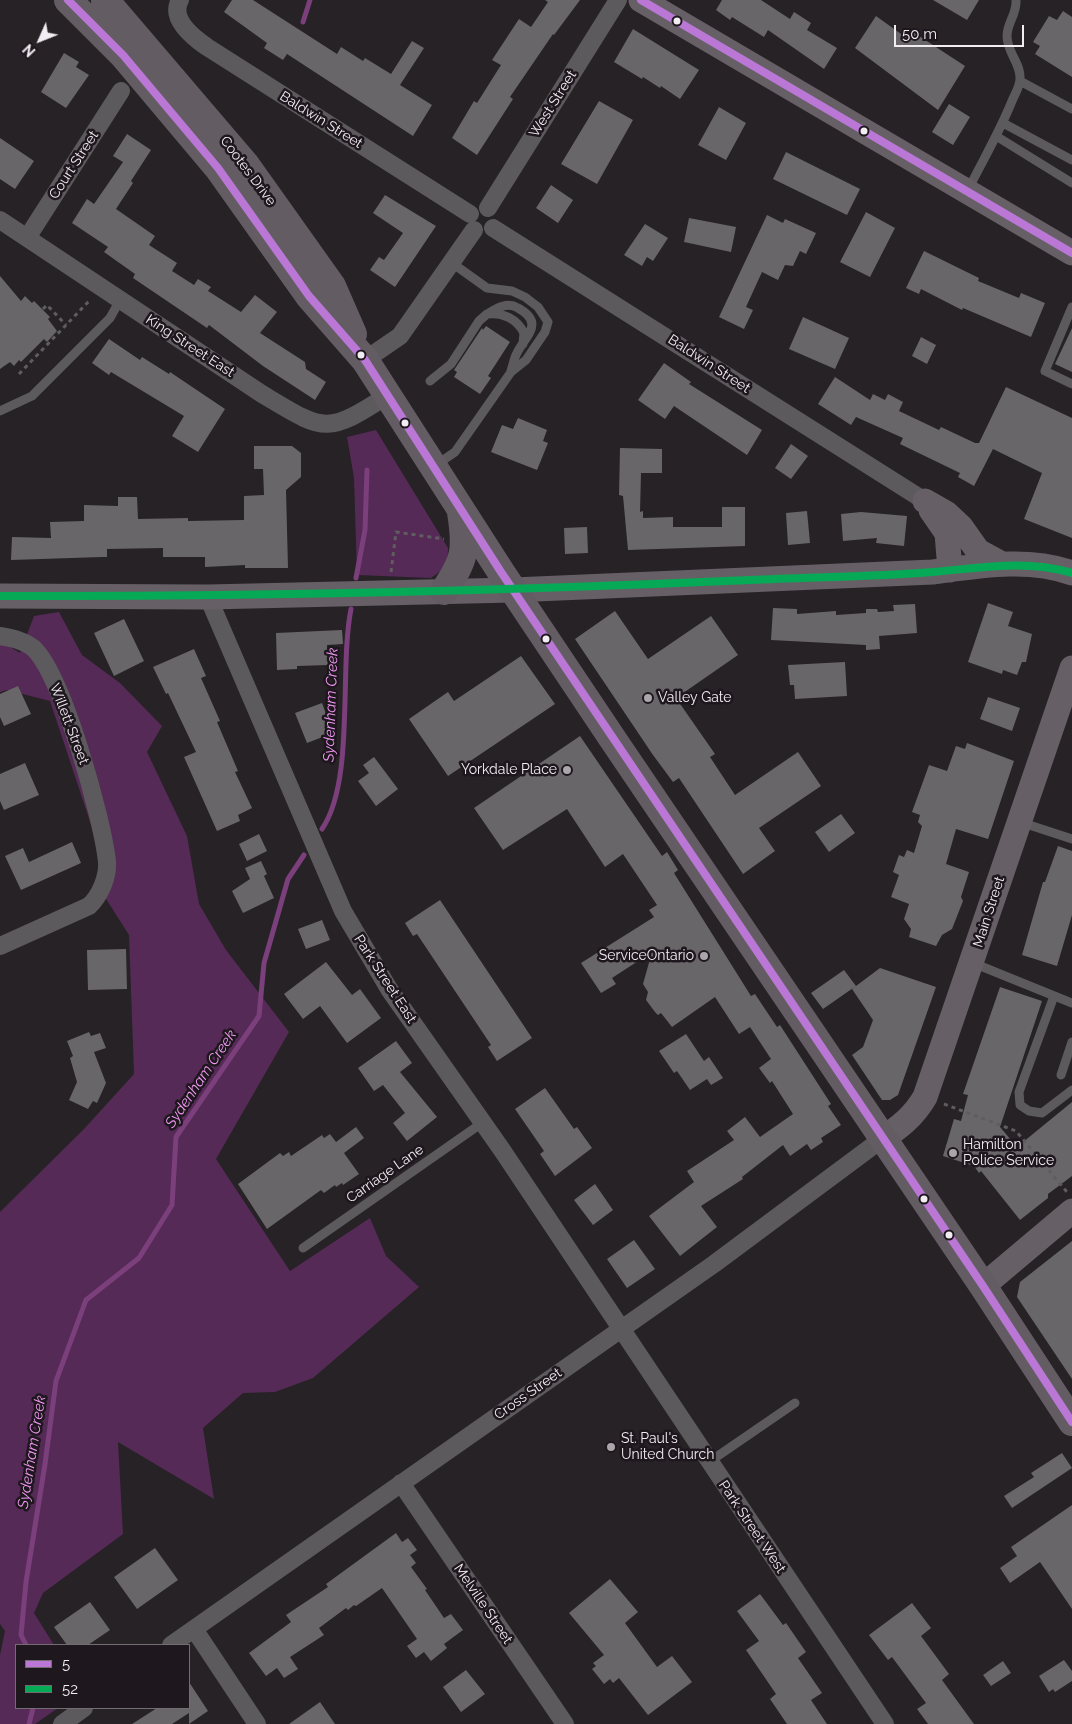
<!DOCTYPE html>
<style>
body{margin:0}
#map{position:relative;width:1072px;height:1724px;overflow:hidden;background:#262226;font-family:Raleway,sans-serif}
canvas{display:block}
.legend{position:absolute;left:15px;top:1644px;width:175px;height:65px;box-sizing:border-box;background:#1e171e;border:1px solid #736d73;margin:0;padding:6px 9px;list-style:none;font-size:15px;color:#f2edf2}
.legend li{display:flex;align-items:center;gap:10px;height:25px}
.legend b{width:25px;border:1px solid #736d73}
.north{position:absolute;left:15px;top:15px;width:50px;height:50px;-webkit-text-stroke:4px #1e171e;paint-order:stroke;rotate:226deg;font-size:14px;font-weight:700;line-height:20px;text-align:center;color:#f2edf2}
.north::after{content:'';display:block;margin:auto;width:18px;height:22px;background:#f2edf2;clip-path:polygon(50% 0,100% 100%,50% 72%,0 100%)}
.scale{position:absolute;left:894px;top:25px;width:130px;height:22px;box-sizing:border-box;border:2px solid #f2edf2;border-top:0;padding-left:6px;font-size:15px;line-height:18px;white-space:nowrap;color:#f2edf2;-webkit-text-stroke:4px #1e171e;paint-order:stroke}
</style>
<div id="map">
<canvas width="1072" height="1724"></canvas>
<ul class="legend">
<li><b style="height:6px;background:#ba77d6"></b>5</li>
<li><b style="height:6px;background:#06aa56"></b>52</li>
</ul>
<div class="north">N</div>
<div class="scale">50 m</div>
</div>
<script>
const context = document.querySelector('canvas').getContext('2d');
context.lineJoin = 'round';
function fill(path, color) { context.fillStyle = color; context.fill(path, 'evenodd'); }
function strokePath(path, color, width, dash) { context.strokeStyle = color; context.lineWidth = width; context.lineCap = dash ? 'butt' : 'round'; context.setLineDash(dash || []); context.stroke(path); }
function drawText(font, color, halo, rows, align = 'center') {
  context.font = font + ' Raleway,sans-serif'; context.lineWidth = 5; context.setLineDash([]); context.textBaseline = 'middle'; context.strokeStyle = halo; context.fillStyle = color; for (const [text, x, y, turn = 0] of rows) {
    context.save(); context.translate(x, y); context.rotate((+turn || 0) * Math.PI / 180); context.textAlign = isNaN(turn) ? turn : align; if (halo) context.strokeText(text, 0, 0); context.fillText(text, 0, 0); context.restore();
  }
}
fill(new Path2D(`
 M376,430l72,118c0,16 -3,21 -17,30l-74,-3 -3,-97 -7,-41z
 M59,612l23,43 38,28 42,43 -15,26 40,84 12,68 27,46 63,82 -73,127 74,112 80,-53 16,38 33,31 -106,91 -38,14 -32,1 -40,35 11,71 -96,-57 5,92 -80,59 -9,20 20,32h-38v63h42l-23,16h-35v-69l5,-24 -5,-7v-412l84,-83 50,-55 -5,-139 -28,-44 1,-33 -52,-157 -43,-11 -7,2v-47l6,-1 14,9 14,-37z`), '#552a56');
strokePath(new Path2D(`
 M303,22l7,-22
 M356,578l9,-48 2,-60
 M322,829c33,-48 17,-160 29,-220
 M26,1645l-5,-10 5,-53 19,-118 11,-83 30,-81 53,-42 33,-53 4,-68 83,-121 5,-53 24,-84 16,-24
 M29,1724l4,-16`), '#7b407c', 5);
fill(new Path2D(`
 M232,0h21l84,54 4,-7 22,14 2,-3 26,16 21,-33 12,7 -24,37 32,20 -19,31 -126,-82 -4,6 -19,-12 3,-5 -43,-31z
 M545,0h35l-26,35 -1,-1 -43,63 3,2 -36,56 -25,-17 22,-37 3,2 24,-38 -9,-5 27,-41 12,8 17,-25z
 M722,0h39l29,19 4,-7 17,11 -4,7 30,18 -13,21 -56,-39 -4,7 -32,-20 -2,3 -14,-10z
 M933,0h46l-12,20z
 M1063,11l9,6v60l-37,-23 5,-8 -7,-4 16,-26 8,4z
 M876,16l32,23 5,-7 52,34 -27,44 -83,-62z
 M633,29l66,41 -19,29 -19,-13 -1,2 -17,-11 -1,2 -28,-17z
 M64,53l15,9 -3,5 13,8 -23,33 -25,-16z
 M599,101l34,19 -36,64 -36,-20z
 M949,104l21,13 -17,28 -21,-13z
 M719,107l27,16 -20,37 -28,-15z
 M127,134l24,16 -20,31 2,2 -17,26 39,27 -6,9 28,18 -5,8 22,14 4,-6 13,8 -3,4 33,21 14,-17 22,17 -17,21 45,29 1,7 20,13 -11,18 -52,-34 -54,-41 -2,3 -74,-50 2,-4 -31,-22 4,-5 -36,-24 15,-24 7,5 29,-42 -10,-6z
 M0,138l34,23 -19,28 -15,-10z
 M786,152l74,37 -13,26 -74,-36z
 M551,185l22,15 -15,23 -22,-15z
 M385,195l51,31 -41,61 -25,-17 9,-13 5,3 19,-27 -30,-20z
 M866,212l29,16 -25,49 -30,-15z
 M767,215l16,8 2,-4 31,14 -10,21 -6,-3 -7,15 -8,-1 -7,15 -16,-8 -16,35 7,3 -9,19 -25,-12z
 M689,218l47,9 -5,25 -47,-10z
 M645,224l23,14 -15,23 -6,-4 -5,9 -18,-11z
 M924,251l55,27 -1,3 41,17 2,-5 24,10 -14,34 -68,-29 -1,2 -41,-21 -2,5 -13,-6z
 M0,276l21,25 4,-5 7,7 2,-2 16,16 -2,2 9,12 -10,11 -3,-3 -23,23 -2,-2 -5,6 -4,-4 -10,7z
 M803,317l46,21 -14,31 -46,-20z
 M486,326l24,16 -22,34 3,2 -11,16 -26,-17 3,-5 -3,-2 28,-42 1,2z
 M1072,328v44l-17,-8z
 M921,337l15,8 -9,19 -15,-8z
 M109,339l31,21 2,-3 27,17 1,-2 55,37 -27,43 -26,-16 12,-20 -73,-44 -2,3 -17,-12z
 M664,363l27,19 -2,2 73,46 -15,25 -73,-49 -9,13 -27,-19z
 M835,377l35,23 3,-6 12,6 3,-6 15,8 -4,9 40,19 2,-3 34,16h4l27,-56 66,31v120l-48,-19 18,-46 -49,-24 -19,37 -16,-9 2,-4 -60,-29 3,-6 -47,-21 -5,8 -33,-21z
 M518,418l29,12 -4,11 5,2 -11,27 -46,-18 11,-27 11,4z
 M791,444l17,12 -17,23 -16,-11z
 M254,446h38l9,7v24l-15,13 2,78h-43v-3l-40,2v-10h-42v-9l-56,1v8h-5l-91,3 1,-23 39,1 -1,-16 34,-1v-16l34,1v-9h19l1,22 50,-1v3l56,-1v-24l20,-1 -1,-26h-9z
 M620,448l42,1v24h-21l-1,39 3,-1v7l30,-1v10h49v-20h23v39l-117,4 -5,-54 -4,-1z
 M807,511l3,32 -22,2 -2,-32z
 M861,512l46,4 -3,30 -28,-3 1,-5 -34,3 -2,-27z
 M587,527l1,26 -23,1 -1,-26z
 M988,603l25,9 -5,14 24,8 -6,28h-4l-5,13 -14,-5 -1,4 -34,-12z
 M915,604l2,29 -38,3 1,13 -14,1v-5l-95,-5 2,-32 24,1v5l39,-3v4l30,-2v-4h11l1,3 16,-1 -1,-6z
 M615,611l33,48 63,-43 27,39 -62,43 39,56 -5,3 25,38 63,-43 23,34 -62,42 16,23 -32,23 -64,-96 -6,4 -20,-27 -78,-116z
 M124,619l20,42 -30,15 -20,-43z
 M342,630l1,14 -16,1 1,20 -31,1v3l-20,1 -1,-37z
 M194,649l12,27 -5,2 19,43 -3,1 21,49 -3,1 17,36 -14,7 2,6 -23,10 -33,-74 12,-5 -28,-59 -2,1 -13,-27z
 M521,656l34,48 -107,72 -39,-57 39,-27 6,9z
 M845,662l2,34 -52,3 -1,-14h-4l-2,-20z
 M18,686l13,28 -27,12 -4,-9v-23z
 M988,697l32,11 -8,23 -32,-12z
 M322,703l11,30 -26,10 -12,-30z
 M580,736l82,120 5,-4 11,18 -4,3 77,123 4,-2 22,33 3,-2 51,79 -3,2 13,19 -20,13 2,4 -12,8 -4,-6 -17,12 -7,-11 -41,32 1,2 -42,27 16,21 -37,29 -31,-40 45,-34 -7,-11 47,-31 -7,-9 18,-14 15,20 33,-23 -21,-33 -2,2 -11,-15 12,-9 -21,-32 -11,7 -24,-37 -43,30 -11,-14 -3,2 -3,-3 -9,-12 2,-8 -5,-8 9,-32 -40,26 4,6 -15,9 -20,-30 73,-46 -5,-7 8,-5 -34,-51 -18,13 -38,-58 -64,41 -29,-42z
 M967,743l47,18 -26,78 -32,-10 -10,35 23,8 -8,25 2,4 -11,28 -10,6 -6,11 -27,-9 2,-8 -7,-10 5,-15 -18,-7 8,-22 -6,-3 6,-17 5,2 3,-7 7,3 8,-27 -4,-4 2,-7 -8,-3 17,-47 18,6 9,-25 9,3z
 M374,757l24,32 -22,17 -18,-25 11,-8 -6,-8z
 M25,763l14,32 -35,15 -4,-9v-27z
 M841,814l14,19 -26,19 -14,-20z
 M259,834l8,17 -20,10 -8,-17z
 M72,842l9,21 -60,27 -16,-34 18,-8 6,14z
 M1058,846l14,5v64l-15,51 -35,-11 21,-73h2z
 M261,861l6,13 -3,2 10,22 -31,15 -11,-22 18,-12 -5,-11z
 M440,900l92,138 -35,23 -9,-14 3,-2 -74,-111 -4,2 -8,-13z
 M322,920l8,20 -24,9 -8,-20z
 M126,949l1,40 -39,1 -1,-40z
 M326,962l26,33 8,-6 21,29 -34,25 -27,-37 -17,13 -19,-25z
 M880,968l56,19 -38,108 -8,5h-8l-30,-45 11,-8 10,-27 -21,-31z
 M844,970l12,16 -33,23 -12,-16z
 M1000,987l42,14 -42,126 17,20 55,-45v74l-24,18v4l-28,22 -39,-49 -2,2 -5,-7 -31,-10 11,-37 7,2 7,-26 -5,-1z
 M89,1032l2,4 9,-3 6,15 -12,4 12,31 -9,20 -4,-2 -5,8 -19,-9 8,-18 -7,-24 3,-2 -6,-15z
 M686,1034l18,27 5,-4 14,21 -12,7 -4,-6 -17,11 -13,-19 -3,2 -15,-22z
 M396,1041l16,22 -12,9 37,45 -30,24 -14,-18 12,-10 -22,-28 -9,6 -16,-23z
 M545,1088l29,41 3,-2 15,21 -37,28 -15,-22 4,-3 -29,-42z
 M356,1127l8,11 -20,15 15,21 -16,11 -1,-2 -6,4 -1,-2 -11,8 -3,-3 -54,39 -29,-45 42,-31 3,3 6,-4 2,4 31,-21 2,3 6,-4 6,8z
 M595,1184l18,26 -20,15 -19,-25z
 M634,1240l21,29 -28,19 -20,-29z
 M1072,1241v138l-55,-82 3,-15z
 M1062,1453l10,15 -60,40 -8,-12 30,-19 -3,-4z
 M1072,1505v104l-32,-47 -30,21 -10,-15 17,-12 -6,-9z
 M396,1533l6,9 6,-4 9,12 -7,5 6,8 -5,4 16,22 -2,1 19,28 7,-4 12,16 -19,14 3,4 -16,13 -7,-9 -8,6 -9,-12 10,-7 -35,-51 -26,18 -2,-1 -6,5 -2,-2 -27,20 5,7 -34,22 8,12 -14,9 -7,-10 -11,8 -17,-23 42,-31 -5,-7 42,-28 -2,-3z
 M155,1548l23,32 -41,29 -23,-32z
 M610,1579l28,33 -13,11 32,44 15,-11 20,26 -44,33 -29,-37 -6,5 -3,-4 -6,5 -12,-15 4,-3 -3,-3 11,-8 -35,-42z
 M760,1594l23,31 3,-2 20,29 -8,6 24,35 -11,7 16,24h-40l-17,-25 6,-5 -30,-44 13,-9 -22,-30z
 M90,1602l20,28 -22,15h-21l-13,-18z
 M912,1603l19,25 -10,8 28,38 -7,6 32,44h-46l-11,-15 9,-6 -34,-46 -4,3 -19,-25z
 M1064,1660l8,11v10l-17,11 -2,-3 -4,3 -10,-16z
 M1003,1661l8,12 -20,13 -8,-11z
 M466,1670l19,24 -24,18 -18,-25z
 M189,1682l19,29 -19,13v-11l-17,11h-40l25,-16h32z
 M320,1702l15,22h-46z`), '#696669');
strokePath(new Path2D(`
 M43,309l4,-4 19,20
 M19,374l72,-75
 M391,572l5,-40 48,7
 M944,1104l72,27 51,61`), '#605d60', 3, [4, 4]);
strokePath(new Path2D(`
 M1020,81l52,28
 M1003,123l69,37
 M996,136l76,47
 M968,190c15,-30 32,-59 44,-89 3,-7 8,-15 8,-22 1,-16 -13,-26 -13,-43 0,-13 10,-22 9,-36
 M1072,307l-27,64 27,13
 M489,313c9,-6 19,-11 29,-5 27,15 8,27 -1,45 -3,5 -4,12 -6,18
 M430,381l21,-17 28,-43 8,-7c16,-2 30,5 37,19l-1,11
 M0,411l32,-15 78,-78 10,-18
 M436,465l19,-13 56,-80 15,-12 19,-28 3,-10 -10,-15 -13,-10 -13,-6 -25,-3 -35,-25
 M1020,822l52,17
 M973,963l99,40
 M1054,996l-35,96 1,13 9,6 13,2 30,-23
 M1061,1075l11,-33
 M303,1248l179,-125
 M709,1462l86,-59`), '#5c5a5c', 9);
strokePath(new Path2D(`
 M180,0c-11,19 14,38 27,47l263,167
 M488,208l130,-208
 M0,220l262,174c62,37 63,42 126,1
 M493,228l432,273
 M27,238l94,-147
 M365,360l35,-24 74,-106
 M208,597l135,314 46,78 113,161 383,574
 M0,636c12,2 22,4 32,11 30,24 71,174 75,215 1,15 -7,34 -18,44l-89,40
 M401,1483l164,241
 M194,1629l63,95
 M171,1645l543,-381 168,-125
 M62,1724l22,-16`), '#5c5a5c', 18);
strokePath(new Path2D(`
 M641,0l431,253
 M925,501l21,12 15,14 17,24 22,12
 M931,510l16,23 3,37
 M0,596l208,1 305,-7 420,-18c45,-6 95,-15 139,1
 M882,1139c18,-12 32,-23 43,-42l147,-429
 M983,1286l89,-75`), '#666066', 25);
strokePath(new Path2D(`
 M68,0l55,55 95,113 91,128 56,64 136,212 111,166 371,548 89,136
 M105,0l141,165 86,121 21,48
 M444,591c21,-31 23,-41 17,-79`), '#635d63', 28);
strokePath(new Path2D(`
 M68,0l55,55 95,113 91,128 56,64 136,212 482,714 89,136
 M641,0l431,253`), '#ba77d6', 8);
strokePath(new Path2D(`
 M0,596c250,1 500,-5 750,-16 61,-3 122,-3 183,-8 48,-4 92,-13 139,1`), '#06aa56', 8);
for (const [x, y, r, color] of [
 [677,21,4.5,"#f2edf2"],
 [864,131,4.5,"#f2edf2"],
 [361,355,4.5,"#f2edf2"],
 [405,423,4.5,"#f2edf2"],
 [546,639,4.5,"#f2edf2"],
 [648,698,5,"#aba6ab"],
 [567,770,5,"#aba6ab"],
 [704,956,5,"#aba6ab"],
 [953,1153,5,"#aba6ab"],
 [924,1199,4.5,"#f2edf2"],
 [949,1235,4.5,"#f2edf2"],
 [611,1447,5,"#aba6ab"]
]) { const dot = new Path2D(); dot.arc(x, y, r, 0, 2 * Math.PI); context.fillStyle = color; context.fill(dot); strokePath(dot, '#1e171e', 2); }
drawText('14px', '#f2edf2', '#1e171e', [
 ["West Street",553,104,-58],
 ["Baldwin Street",321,120,32],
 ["Court Street",74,165,-57],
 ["Cootes Drive",248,171,53],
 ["King Street East",190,346,33],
 ["Baldwin Street",709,364,33],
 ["Willett Street",69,724,69],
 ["Main Street",989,912,-72],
 ["Park Street East",385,979,57],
 ["Carriage Lane",385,1174,-35],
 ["Cross Street",528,1394,-35],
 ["Park Street West",752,1527,56],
 ["Melville Street",483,1604,56]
]);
drawText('14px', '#f2edf2', '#1e171e', [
 ["Valley Gate",658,698],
 ["Yorkdale Place",557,770,"right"],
 ["ServiceOntario",694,956,"right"],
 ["Hamilton",963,1145],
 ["Police Service",963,1161],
 ["St. Paul's",621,1439],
 ["United Church",621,1455]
], 'left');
drawText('italic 15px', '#f198f3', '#1e171e', [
 ["Sydenham Creek",331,705,-88],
 ["Sydenham Creek",201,1079,-56],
 ["Sydenham Creek",32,1452,-81]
]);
</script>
